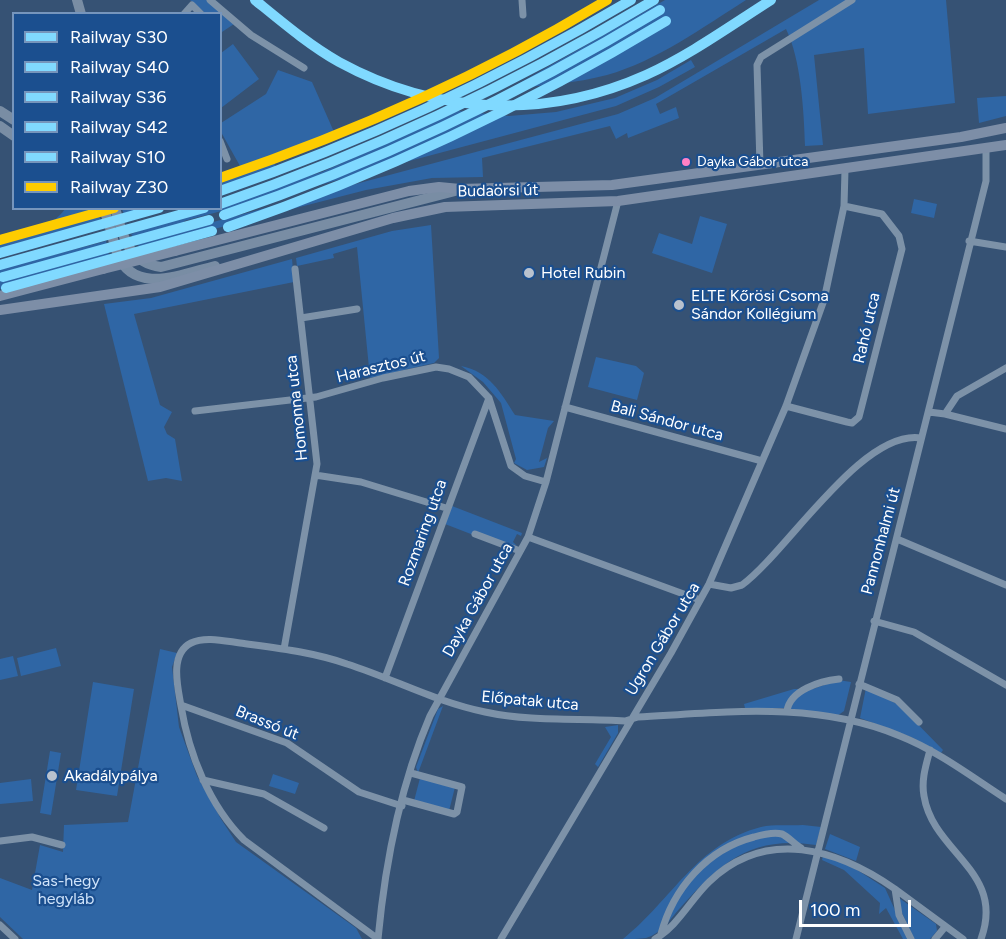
<!DOCTYPE html>
<meta charset="utf-8">
<style>
body{margin:0}
#map{position:relative;width:1006px;height:939px;overflow:hidden;background:#365274;font-family:Figtree,sans-serif}
canvas{display:block}
.legend{position:absolute;left:12px;top:12px;width:210px;height:198px;box-sizing:border-box;background:#1b4f8f;border:2px solid #7695bc;margin:0;padding:8px 10px;list-style:none;font-size:18px;color:#fff}
.legend li{display:flex;align-items:center;gap:12px;height:30px}
.legend b{width:30px;border:2px solid #7695bc}
.scale{position:absolute;left:799px;top:900px;width:112px;height:27px;box-sizing:border-box;border:3px solid #fff;border-top:0;padding-left:8px;font-size:18px;line-height:21px;white-space:nowrap;color:#fff;-webkit-text-stroke:4px #1b4f8f;paint-order:stroke}
</style>
<div id="map">
<canvas width="1006" height="939"></canvas>
<ul class="legend">
<li><b style="height:8px;background:#80d9ff"></b>Railway S30</li>
<li><b style="height:8px;background:#80d9ff"></b>Railway S40</li>
<li><b style="height:8px;background:#80d9ff"></b>Railway S36</li>
<li><b style="height:8px;background:#80d9ff"></b>Railway S42</li>
<li><b style="height:8px;background:#80d9ff"></b>Railway S10</li>
<li><b style="height:8px;background:#fecc00"></b>Railway Z30</li>
</ul>
<div class="scale">100 m</div>
</div>
<script>
const context = document.querySelector('canvas').getContext('2d');
context.lineJoin = 'round';
function fill(path, color) { context.fillStyle = color; context.fill(path, 'evenodd'); }
function strokePath(path, color, width, dash) { context.strokeStyle = color; context.lineWidth = width; context.lineCap = dash ? 'butt' : 'round'; context.setLineDash(dash || []); context.stroke(path); }
function drawText(font, color, halo, rows, align = 'center') {
  context.font = font + ' Figtree,sans-serif'; context.lineWidth = 4.5; context.setLineDash([]); context.textBaseline = 'middle'; context.strokeStyle = halo; context.fillStyle = color; for (const [text, x, y, turn = 0] of rows) {
    context.save(); context.translate(x, y); context.rotate((+turn || 0) * Math.PI / 180); context.textAlign = isNaN(turn) ? turn : align; if (halo) context.strokeText(text, 0, 0); context.fillText(text, 0, 0); context.restore();
  }
}
fill(new Path2D(`
 M190,0h17l27,24 -12,8 -2,-18 -15,-1z
 M665,0h81c-43,27 -89,61 -139,75 -31,8 -64,11 -96,13z
 M819,0h127l9,103 -87,11 -4,-66 -50,7 9,90 -18,1c-1,-34 -4,-87 -19,-117l-130,75 4,10 16,-7 3,11 -51,20 -1,-5 -11,6 -6,-13 -128,32 1,19 -51,1 -66,12 -226,58 -9,-14 68,-25 21,-1 1,-6 101,-30 136,-61 51,5 47,-4 59,-14 42,-18 34,-20 4,7 -36,20 -43,19 -432,115 3,8 431,-115 37,-16z
 M233,44l26,35 -38,29v-55z
 M278,70l34,12 22,50 -63,23 8,20 -58,17v-19l19,-7 -19,-34v-9l45,-29z
 M1006,96v20l-27,7 -2,-25z
 M914,199l23,5 -3,14 -23,-5z
 M65,209h31l8,19 -104,26v-17c25,-5 50,-7 65,-28z
 M122,209v-1l44,1 -40,11z
 M700,216l27,8 -15,49 -60,-20 7,-20 33,11z
 M431,225l8,133 -5,5 -64,15 -13,-131 -24,7 1,4 -37,8 -1,-8 96,-27z
 M106,241l4,19 -110,29v-20z
 M292,259l2,23 -160,32 26,91 12,7 -8,15 3,7 8,5 7,42 -16,-3 -18,3 -44,-177 47,-6z
 M596,357l40,9 8,7 -7,27 -49,-13z
 M461,366c28,5 40,27 54,49l39,6 -6,7 -9,34 8,-4 -3,9 -17,3 -13,-7 2,-4 -15,-56 -18,-21z
 M452,506l70,27 -1,3 -4,-2 -4,8 4,4 -41,-10 -31,-12z
 M56,648l5,18 -40,10 -4,-18z
 M160,649l17,4 -5,14 7,60 18,49 24,43 15,23 120,86 6,11h-339l-23,-22v-39l32,12 8,-45 23,7 1,-27 64,-3z
 M13,656l5,20 -18,4v-21z
 M838,680l13,2 -7,29 -7,5 -53,-8h-39l-1,-4 50,-15h19z
 M93,682l41,7 -17,107 -41,-6z
 M866,688l33,17 44,45 -2,3 -30,-16 -51,-19z
 M443,706l-25,67 -2,-6 22,-58z
 M618,725v8l-20,34 -3,-3 16,-27 -6,-10z
 M50,751l11,2 -10,62 -11,-2z
 M273,774l26,9 -4,11 -26,-8z
 M420,778l35,9 -6,24 -35,-10z
 M31,779l2,22 -33,3v-21z
 M803,825l18,2 -5,18c-64,-10 -95,17 -135,62 -10,11 -20,27 -35,31 -6,1 -16,1 -23,1 50,-40 73,-95 138,-112 13,-3 29,-1 42,-2z
 M830,834l30,13 -4,14 -31,-12z
 M823,856l28,10 34,22 23,51h-5l-17,-31 -7,6 1,-11 -36,-33 -22,-10z
 M899,898l37,26 1,7 -7,8h-16l-16,-35z`), '#2f66a5');
strokePath(new Path2D(`
 M210,0l41,35 53,33
 M522,0l1,15
 M184,14l8,-9 9,9
 M220,141l7,18
 M760,165l-3,-100 4,-8 91,-57
 M969,241l37,6
 M301,318l56,-9
 M786,406l61,16 5,1 7,-6 43,-168 -3,-13 -17,-22 -38,-8
 M565,407l197,54
 M195,411l121,-14 67,-19 53,-11 13,2 20,8 20,21 22,68 14,10 21,6
 M929,412l16,2 12,-18 49,-28
 M945,414l61,15
 M315,475l46,7 85,26
 M475,534l45,17
 M528,537l172,63
 M897,539l109,46
 M709,584l22,4 11,-3c45,-33 120,-156 179,-147
 M874,621l40,11 92,53
 M284,649l33,-185 -22,-195
 M385,678l104,-280
 M859,684l38,16 22,22
 M181,705l106,38 72,49 43,14
 M787,711c3,-21 33,-30 52,-32
 M930,750c-4,15 -9,30 -6,46 9,57 82,75 57,143
 M203,780l61,14 60,34
 M403,800l51,14 3,-2 5,-25 -51,-14
 M0,841l32,-4 30,8
 M895,889l68,50
 M0,925l15,14
 M661,934c12,-45 46,-85 93,-97 7,-2 20,-5 28,-3 6,3 13,10 19,14
 M378,939l-134,-99c-35,-35 -55,-86 -63,-134 -3,-18 -12,-52 10,-63 14,-7 34,-2 49,0 36,5 73,9 107,21 47,15 89,38 138,48 46,10 94,6 140,9l13,-4c88,-5 179,-16 262,19 38,15 72,41 106,63
 M378,939c7,-75 22,-153 52,-223l98,-179 18,-55 72,-281
 M501,939l170,-286 38,-69 77,-178 38,-106 20,-94 1,-36
 M655,939c22,-12 36,-40 54,-57 57,-55 129,-33 186,7l4,26 12,24
 M796,939l190,-758v-32
 M935,939l10,-12`), '#7d92a8', 7);
strokePath(new Path2D(`
 M77,0l4,14
 M0,111l14,9
 M0,126l14,10
 M103,208c7,14 9,30 14,45 16,43 65,21 98,13
 M115,208c8,28 13,55 46,59l298,-77`), '#798da4', 10);
strokePath(new Path2D(`
 M175,251l234,-60 30,-4 21,2 152,-4 349,-48 45,-9
 M0,296l103,-27
 M0,310l160,-23 233,-69 52,-11 173,-6 388,-56`), '#7d8ea7', 10);
strokePath(new Path2D(`
 M103,269l72,-18`), '#7d8ea7', 10);
strokePath(new Path2D(`
 M220,204c153,-53 296,-121 434,-204
 M0,265l204,-57`), '#80d9ff', 10);
strokePath(new Path2D(`
 M224,215c154,-52 297,-121 436,-205
 M3,277l206,-57`), '#80d9ff', 10);
strokePath(new Path2D(`
 M255,0c27,22 54,45 84,62 97,53 206,58 307,13 44,-20 84,-49 125,-75`), '#80d9ff', 10);
strokePath(new Path2D(`
 M220,191c144,-49 280,-113 411,-191
 M0,253l159,-45`), '#80d9ff', 10);
strokePath(new Path2D(`
 M228,227c154,-53 299,-122 438,-206
 M6,288l206,-57`), '#80d9ff', 10);
strokePath(new Path2D(`
 M220,178c135,-46 265,-104 387,-178
 M0,240l114,-32`), '#fecc00', 10);
for (const [x, y, r, color] of [
 [686,162,5,"#ff80c5"],
 [529,273,6,"#b9c2ce"],
 [679,305,6,"#b9c2ce"],
 [52,776,6,"#b9c2ce"]
]) { const dot = new Path2D(); dot.arc(x, y, r, 0, 2 * Math.PI); context.fillStyle = color; context.fill(dot); strokePath(dot, '#1b4f8f', 2); }
drawText('14px', '#fff', '#1b4f8f', [
 ["Dayka Gábor utca",697,162]
], 'left');
drawText('16px', '#fff', '#1b4f8f', [
 ["Budaörsi út",498,191,-1],
 ["Rahó utca",867,328,-77],
 ["Harasztos út",381,367,-14],
 ["Homonna utca",297,408,-96],
 ["Bali Sándor utca",667,421,15],
 ["Rozmaring utca",423,533,-70],
 ["Pannonhalmi út",881,541,-75],
 ["Dayka Gábor utca",478,600,-61],
 ["Ugron Gábor utca",663,639,-59],
 ["Előpatak utca",530,701,5],
 ["Brassó út",267,723,22]
]);
drawText('16px', '#fff', '#1b4f8f', [
 ["Hotel Rubin",541,273],
 ["ELTE Kőrösi Csoma",691,296],
 ["Sándor Kollégium",691,314],
 ["Akadálypálya",64,776]
], 'left');
drawText('16px', '#cfe3fa', '#1b4f8f', [
 ["Sas-hegy",66,881],
 ["hegyláb",66,899]
]);
</script>
